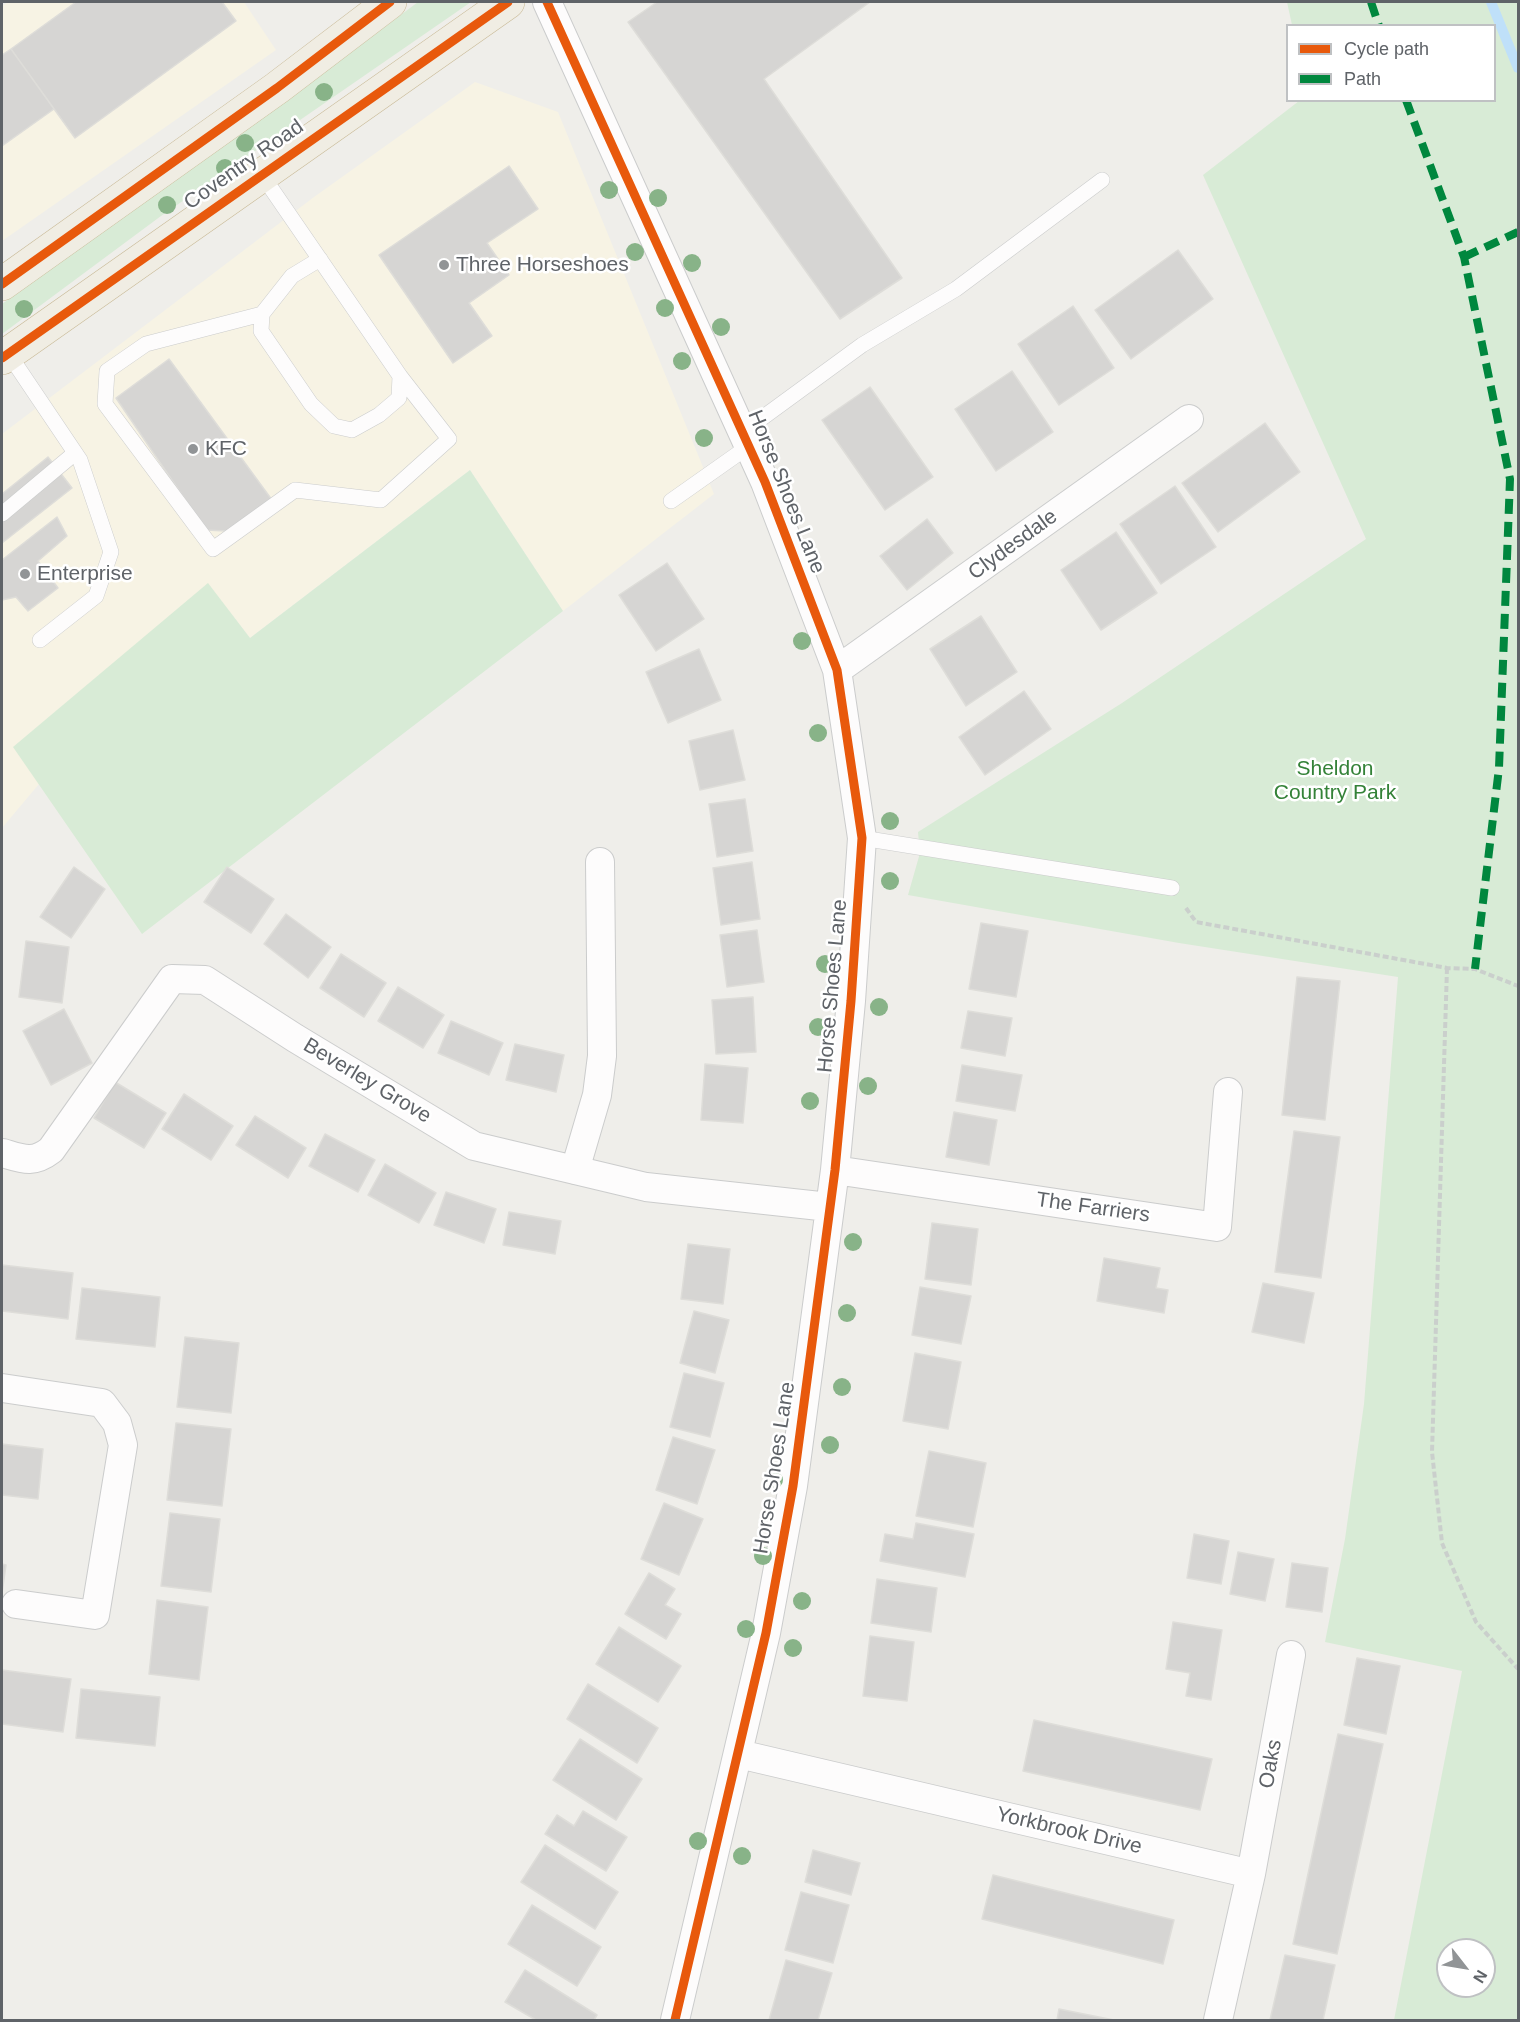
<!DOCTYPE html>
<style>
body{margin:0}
#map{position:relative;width:1520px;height:2022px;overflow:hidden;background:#efeeea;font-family:Helvetica,sans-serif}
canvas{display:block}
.frame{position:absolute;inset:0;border:3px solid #5f6368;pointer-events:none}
.legend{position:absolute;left:1286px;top:24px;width:210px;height:78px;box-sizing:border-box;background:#fff;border:2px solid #bfc1c3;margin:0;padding:8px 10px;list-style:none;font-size:18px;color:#5f6368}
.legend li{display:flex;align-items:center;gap:12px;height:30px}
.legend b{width:30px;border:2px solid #bfc1c3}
.north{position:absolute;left:1436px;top:1938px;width:60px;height:60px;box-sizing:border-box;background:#fff;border:2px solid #bfc1c3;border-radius:50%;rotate:121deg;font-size:16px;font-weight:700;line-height:24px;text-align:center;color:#5f6368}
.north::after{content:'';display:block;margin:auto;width:21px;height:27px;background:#919496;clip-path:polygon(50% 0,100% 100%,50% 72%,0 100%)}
</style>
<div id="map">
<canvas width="1520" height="2022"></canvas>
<div class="frame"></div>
<ul class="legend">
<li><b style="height:8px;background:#e8590c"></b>Cycle path</li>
<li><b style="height:8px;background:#00873e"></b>Path</li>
</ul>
<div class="north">N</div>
</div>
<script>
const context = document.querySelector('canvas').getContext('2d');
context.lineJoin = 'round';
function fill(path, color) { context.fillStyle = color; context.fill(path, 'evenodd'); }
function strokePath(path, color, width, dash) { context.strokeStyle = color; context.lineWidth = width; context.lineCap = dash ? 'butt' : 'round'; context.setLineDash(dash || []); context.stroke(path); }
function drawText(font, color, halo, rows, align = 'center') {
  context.font = font + ' Helvetica,sans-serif'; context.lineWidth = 5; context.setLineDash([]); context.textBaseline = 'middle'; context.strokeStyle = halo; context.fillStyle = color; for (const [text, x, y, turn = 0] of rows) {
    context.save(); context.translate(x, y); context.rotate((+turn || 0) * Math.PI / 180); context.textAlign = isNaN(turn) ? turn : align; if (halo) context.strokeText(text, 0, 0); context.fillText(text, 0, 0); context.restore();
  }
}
fill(new Path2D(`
 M8,2h236l32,48 -274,191v-235z
 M475,82l83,30 156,382 -151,117 -93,-141 -220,168 -42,-54 -194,163 25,37 -37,44v-394l312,-237z`), '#f7f3e4');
fill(new Path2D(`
 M418,2h53l-310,214 -159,118v-30l328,-236z
 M1287,2h231v2018h-124l68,-349 -137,-29 20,-103 19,-135 34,-427 -219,-34 -271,-48 12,-42 -2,-21 204,-129 244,-164 -163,-364 96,-74 195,-1v-74l-202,-1zM1448,1950h36v36h-36z
 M470,470l93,141 -421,323 -129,-187 195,-164 42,55z`), '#d8ebd6');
strokePath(new Path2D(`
 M1491,2l27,66`), '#bfe0f9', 10);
const building = new Path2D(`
 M76,2h146l14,19 -161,117 -64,-89z
 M657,2h213l-106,77 138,199 -62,41 -212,-297z
 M11,49l43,60 -52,37v-91z
 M509,166l29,43 -51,34 22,32 -40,28 23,33 -39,27 -74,-108z
 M1178,250l35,49 -82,60 -36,-49z
 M1073,306l41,62 -55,37 -41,-61z
 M169,359l103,141 -46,31 -20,-1 -90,-132z
 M1012,371l41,61 -57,39 -41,-62z
 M870,387l63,90 -48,33 -63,-90z
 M1265,423l35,49 -82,60 -36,-49z
 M48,457l24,31 -70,55v-49z
 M1175,486l41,61 -55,37 -41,-60z
 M57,517l10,19 -29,25 20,27 -30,23 -12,-14 -14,3v-40z
 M927,519l26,34 -46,37 -27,-34z
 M1116,532l41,61 -56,37 -40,-60z
 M667,563l37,56 -48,32 -37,-56z
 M981,616l36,56 -51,34 -36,-57z
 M699,649l22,51 -53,23 -22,-51z
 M1024,691l27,38 -66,46 -26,-38z
 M733,730l12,50 -45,10 -11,-49z
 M745,799l8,52 -36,6 -8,-53z
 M752,862l8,57 -39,6 -8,-57z
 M74,867l31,22 -34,49 -31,-21z
 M227,867l47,32 -23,34 -47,-31z
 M286,914l45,33 -23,31 -44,-34z
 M981,923l47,8 -12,66 -47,-8z
 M757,930l7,52 -37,5 -7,-52z
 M26,941l43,6 -7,56 -43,-6z
 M341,954l45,29 -22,34 -44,-29z
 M1297,977l43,4 -15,139 -43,-5z
 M398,987l46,28 -21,33 -45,-27z
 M753,997l3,55 -40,2 -4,-54z
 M64,1009l28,54 -41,22 -28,-54z
 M968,1011l44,7 -7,38 -44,-8z
 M451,1021l52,22 -14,32 -51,-22z
 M515,1044l49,11 -8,37 -50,-12z
 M705,1064l43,4 -5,55 -42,-3z
 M962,1065l60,10 -7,36 -59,-10z
 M115,1082l51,31 -22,35 -50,-30z
 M184,1094l49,32 -22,34 -49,-31z
 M954,1112l43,8 -8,45 -43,-8z
 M255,1116l51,32 -18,30 -52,-33z
 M1294,1131l46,6 -19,141 -46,-6z
 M325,1134l50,26 -17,32 -49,-26z
 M385,1164l51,29 -17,30 -51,-28z
 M446,1192l50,17 -12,34 -50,-18z
 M509,1212l52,9 -6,33 -52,-9z
 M932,1223l46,6 -7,56 -46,-6z
 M688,1244l42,5 -7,55 -42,-5z
 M1104,1258l56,10 -4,20 12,2 -4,23 -67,-12z
 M2,1265l71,8 -5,46 -66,-8z
 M1263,1283l51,10 -10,50 -52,-11z
 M920,1287l51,9 -10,48 -49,-9z
 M82,1288l78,9 -5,50 -79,-8z
 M694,1311l35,9 -14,53 -35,-10z
 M185,1337l54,6 -8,70 -54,-6z
 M915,1353l46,9 -13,67 -45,-8z
 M684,1373l40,10 -14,54 -40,-10z
 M176,1423l55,6 -9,77 -55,-6z
 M673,1437l42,13 -18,54 -41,-14z
 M2,1444l41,5 -5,50 -36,-4z
 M929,1451l57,12 -13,64 -57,-11z
 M664,1503l39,16 -24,56 -38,-16z
 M170,1513l50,6 -9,73 -50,-6z
 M916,1523l58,11 -9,43 -85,-16 5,-27 28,5z
 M1194,1534l35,7 -8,43 -34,-6z
 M1238,1552l36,7 -9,42 -35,-7z
 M1292,1563l36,5 -6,44 -36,-5z
 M2,1564l4,1 -4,28z
 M649,1573l26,16 -10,16 16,9 -15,25 -41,-25z
 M877,1579l60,9 -6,44 -60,-9z
 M157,1600l51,7 -9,73 -50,-6z
 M1173,1622l49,8 -11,70 -25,-4 4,-23 -24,-4z
 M619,1627l62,39 -23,36 -62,-38z
 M870,1636l44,6 -7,59 -44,-5z
 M1357,1658l43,8 -14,68 -42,-9z
 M2,1670l69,9 -8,53 -61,-8z
 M588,1684l70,44 -21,35 -70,-44z
 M81,1689l79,8 -5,49 -79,-8z
 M1034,1720l178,39 -12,51 -177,-39z
 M1338,1734l45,10 -46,210 -44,-10z
 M580,1739l62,40 -26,41 -63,-40z
 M583,1811l44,26 -21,34 -61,-37 12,-19 17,11z
 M545,1845l73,47 -23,37 -74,-47z
 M813,1850l47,13 -9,32 -46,-13z
 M993,1875l181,45 -11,44 -181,-45z
 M801,1892l48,13 -16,58 -48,-13z
 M532,1905l69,42 -24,39 -69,-42z
 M1285,1955l50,10 -12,55h-53z
 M786,1960l46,13 -14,47h-49z
 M525,1970l72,45 -3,5h-58l-31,-18z
 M1059,2009l55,11h-57z`);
fill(building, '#d6d5d3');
strokePath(building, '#deddd9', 1.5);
const lane = new Path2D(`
 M262,175l138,201 -1,22 -20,17 -27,15 -18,-4 -23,-22 -50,-73 1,-17 30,-38 28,-17
 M262,314l-116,30 -39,27 -2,33 108,145 82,-59 86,10 68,-61 -49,-63
 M8,353l72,107 31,92 -15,44 -56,44
 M743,432l119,-87 94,-56 146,-109
 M671,501l78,-55
 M2,514l73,-61
 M862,838l310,50`);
const street = new Path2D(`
 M547,2l218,480 72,188 25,168 -11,163 -16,169 -42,316 -27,147 -91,387
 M837,670l352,-251
 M3,1153c20,6 30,11 48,-3l121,-171 33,1 90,58 179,108 172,41 183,20
 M575,1170l22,-75 5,-39 -2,-194
 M835,1170l382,57 11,-135
 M2,1388l100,15 15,20 6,22 -28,170 -79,-11
 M739,1754l512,120 -33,146
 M1251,1874l40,-219`);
const highway = new Path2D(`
 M2,284l275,-196 113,-86
 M2,358l506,-356`);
strokePath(lane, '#cbcccc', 16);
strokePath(street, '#cbcccc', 30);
strokePath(highway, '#c8b996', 34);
strokePath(new Path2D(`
 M1186,908l10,14 251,46 28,1 43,17
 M1447,968l-15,484 10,91 34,79 42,47`), '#cacfcc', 4, [6, 3]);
strokePath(lane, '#fdfcfc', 15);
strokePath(street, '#fdfcfc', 28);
strokePath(highway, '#f0ede3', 33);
strokePath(new Path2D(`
 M1371,2l8,24
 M1406,100l58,157 46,222 -11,289 -24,201
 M1464,257l54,-25`), '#00873e', 8, [15, 8]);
strokePath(new Path2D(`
 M547,2l218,480 72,188 25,168 -11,163 -16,169 -42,316 -27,147 -91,387
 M2,284l275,-196 113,-86
 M2,358l506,-356`), '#e8590c', 9);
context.fillStyle = '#88b388';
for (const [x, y] of [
 [324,92],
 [245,143],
 [225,168],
 [609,190],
 [658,198],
 [167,205],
 [635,252],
 [692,263],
 [665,308],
 [24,309],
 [721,327],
 [682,361],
 [704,438],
 [802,641],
 [818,733],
 [890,821],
 [890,881],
 [825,964],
 [879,1007],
 [818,1027],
 [868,1086],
 [810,1101],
 [853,1242],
 [847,1313],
 [842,1387],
 [830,1445],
 [774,1480],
 [763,1556],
 [802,1601],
 [746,1629],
 [793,1648],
 [698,1841],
 [742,1856]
]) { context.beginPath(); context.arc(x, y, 9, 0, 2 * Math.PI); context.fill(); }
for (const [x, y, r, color] of [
 [444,265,6,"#919496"],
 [193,449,6,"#919496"],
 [25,574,6,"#919496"]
]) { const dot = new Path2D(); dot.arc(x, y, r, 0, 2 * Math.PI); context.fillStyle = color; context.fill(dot); strokePath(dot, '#fff', 2); }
drawText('21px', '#5f6368', '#fff', [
 ["Coventry Road",244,165,-35],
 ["Horse Shoes Lane",786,492,68],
 ["Clydesdale",1013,545,-36],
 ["Horse Shoes Lane",833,986,-85],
 ["Beverley Grove",367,1081,31],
 ["The Farriers",1093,1208,8],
 ["Horse Shoes Lane",775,1468,-81],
 ["Oaks",1271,1764,-80],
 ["Yorkbrook Drive",1069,1831,13]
]);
drawText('21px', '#5f6368', '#fff', [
 ["Three Horseshoes",456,265],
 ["KFC",205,449],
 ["Enterprise",37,574]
], 'left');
drawText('21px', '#348238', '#fff', [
 ["Sheldon",1335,769],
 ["Country Park",1335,793]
]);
</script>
